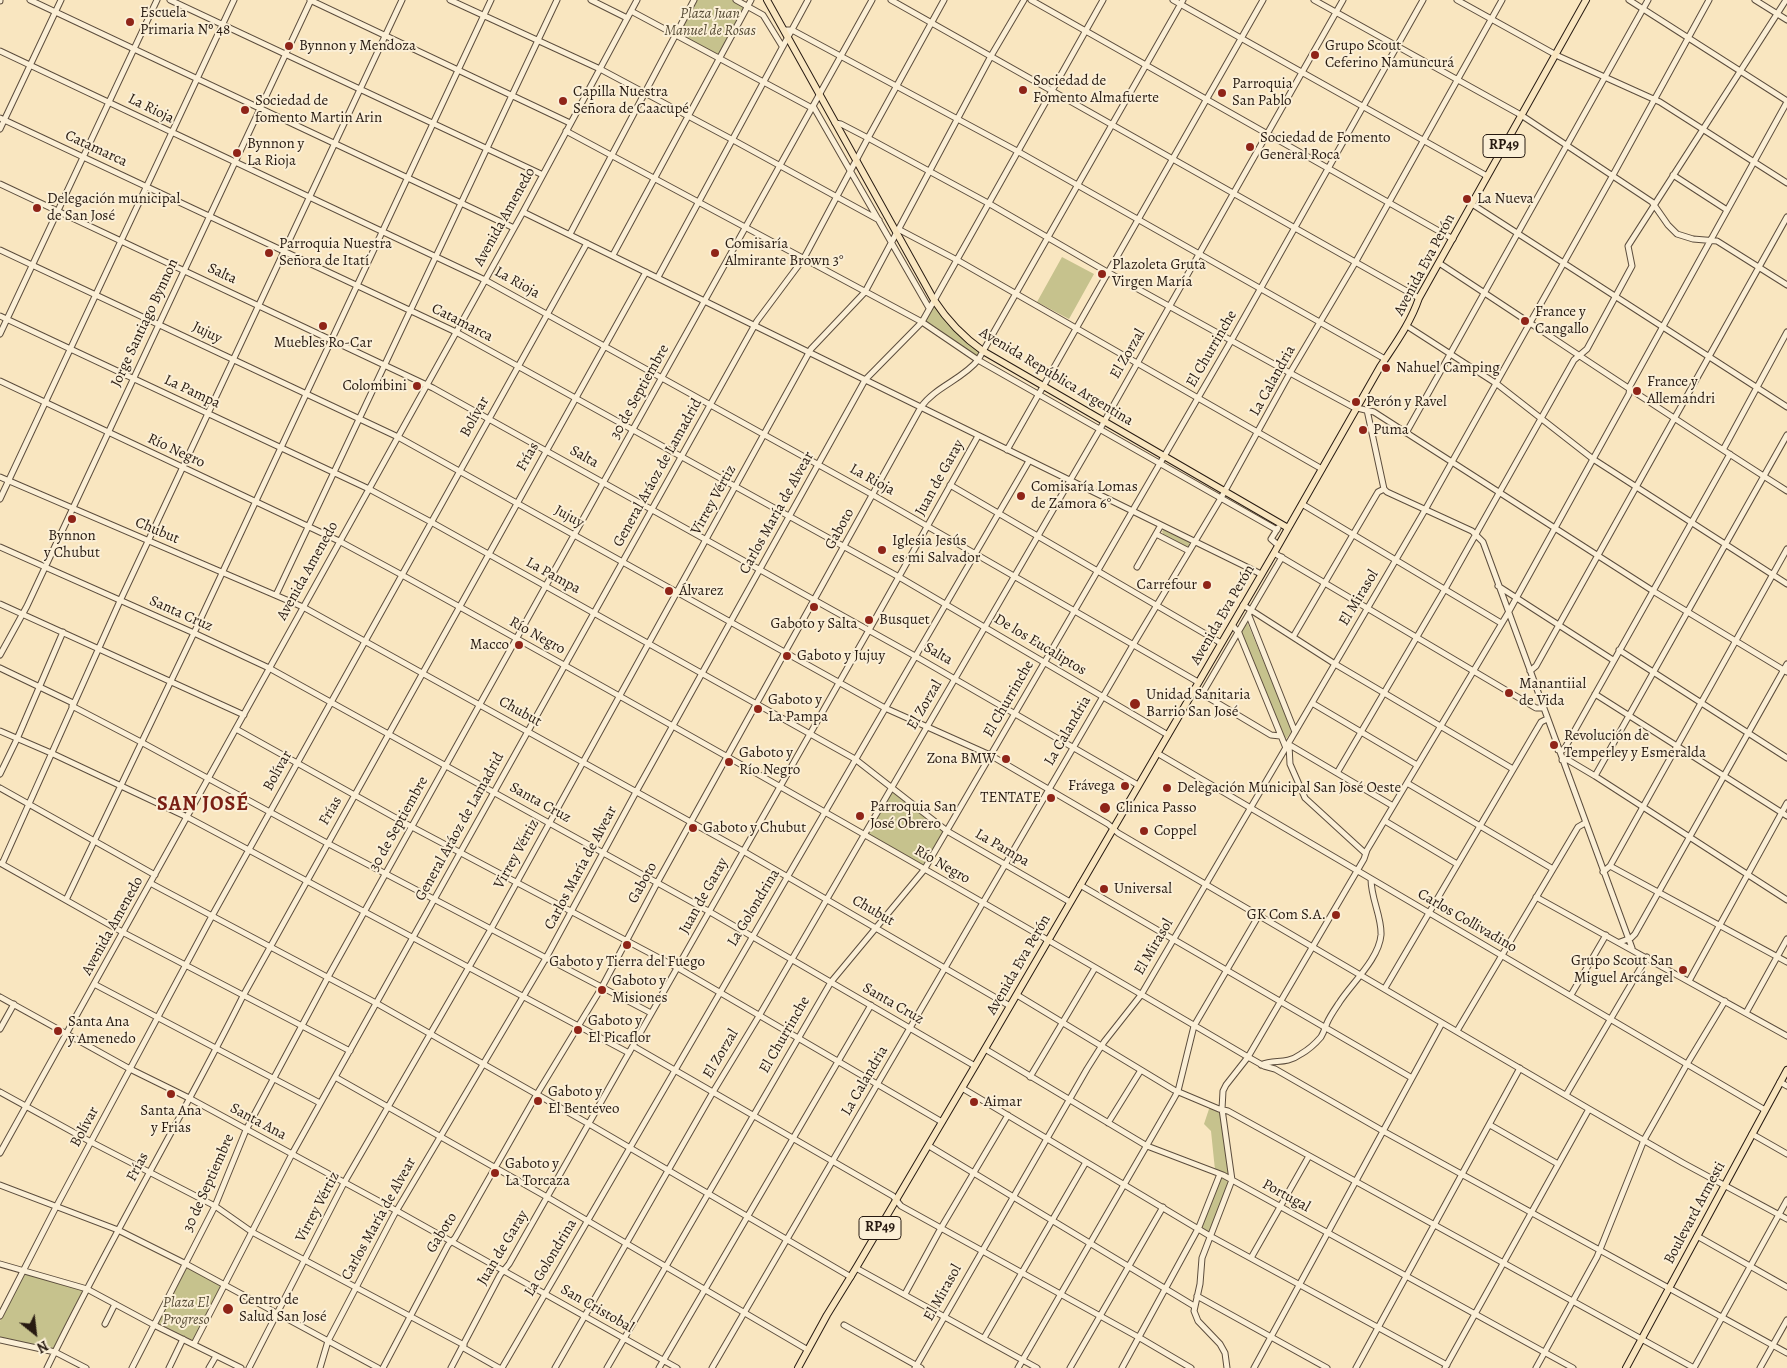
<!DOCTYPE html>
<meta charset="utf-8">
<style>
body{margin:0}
#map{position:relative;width:1787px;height:1368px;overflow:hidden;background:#f9e6c0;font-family:Alegreya,serif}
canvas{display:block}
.north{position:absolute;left:10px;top:1308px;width:50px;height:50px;-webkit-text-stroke:4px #fbefd6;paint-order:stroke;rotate:151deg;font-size:14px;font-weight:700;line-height:20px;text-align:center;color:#271a11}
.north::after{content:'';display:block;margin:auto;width:18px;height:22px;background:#271a11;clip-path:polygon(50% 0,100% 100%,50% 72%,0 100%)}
</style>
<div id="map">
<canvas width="1787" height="1368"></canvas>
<div class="north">N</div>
</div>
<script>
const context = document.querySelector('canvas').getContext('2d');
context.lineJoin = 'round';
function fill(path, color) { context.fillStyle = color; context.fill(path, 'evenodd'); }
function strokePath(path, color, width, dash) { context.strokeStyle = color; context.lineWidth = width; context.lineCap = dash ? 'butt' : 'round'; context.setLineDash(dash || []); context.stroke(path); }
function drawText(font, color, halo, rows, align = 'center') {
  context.font = font + ' Alegreya,serif'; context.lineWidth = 4; context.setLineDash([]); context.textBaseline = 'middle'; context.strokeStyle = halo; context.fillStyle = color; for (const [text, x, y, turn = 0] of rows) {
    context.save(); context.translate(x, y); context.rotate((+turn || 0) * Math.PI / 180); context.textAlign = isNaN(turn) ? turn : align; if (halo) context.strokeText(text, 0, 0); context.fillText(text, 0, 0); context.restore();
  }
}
fill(new Path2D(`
 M696,0h36l12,7 -25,48 -41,-21z
 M1062,257l32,17 -25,45 -32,-17z
 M933,305l24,27 23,20 -3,6 -52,-36z
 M1165,529l24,12 1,5 -4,1 -23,-13 -1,-3z
 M1247,623l1,1 41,99 2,9 -5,7h-2l-43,-107z
 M892,792l3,1 47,36v4l-17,30 -4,2 -52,-30v-4z
 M1210,1106l10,5 9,65 -14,-6 -4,-39 -7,-7z
 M1220,1177l9,5 -20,50 -8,-4z
 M186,1266l35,20 -27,55 -36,-18z
 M24,1274l59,16 -29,59 -54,-12v-16z`), '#c6c28d');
const minor = new Path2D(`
 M30,0l484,228
 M170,0l373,175
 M310,0l260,123
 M450,0l150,69 133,71 146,80
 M591,0l36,18
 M736,0l27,15 19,31
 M891,0l528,298
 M1031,0l422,239
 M1173,0l314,176
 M1314,0l207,115 131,87 16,23 9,9 16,5 24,2 70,44
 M1457,0l101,56 102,46 127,81
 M1629,0l158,101
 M1755,0l32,20
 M0,1v-1
 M631,11l181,97
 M784,30h8l225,121 368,208
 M0,51l485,229 388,215 325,187
 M813,106l116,202
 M0,118l456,214 443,245 269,158
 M835,123l6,1 27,14 120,65 121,70 181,100 63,34 21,5 279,179 134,81
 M0,129l61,-129
 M566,131l356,191 56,38 299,170
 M1673,175l54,35
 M0,184l433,204 482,268 223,129
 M1472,204l315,203
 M523,212l738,362
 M898,229l59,31 365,209
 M570,234l124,-234
 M0,250l398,187 487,271 105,47 118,69 10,9 471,276 94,54 104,56
 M613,255l138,-255
 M1439,263c116,76 231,154 348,228
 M658,277l150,-277
 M0,316l369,173 62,33 424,237 92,72 123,71
 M1407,326l90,58 96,75 194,125
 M0,334l157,-334
 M0,381l339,160 63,34c284,157 566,317 846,482l16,9 11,3 108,62 404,222
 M1367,410l17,79 3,3 85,39 11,11 149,406
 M1406,433l242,-433
 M1007,450l256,-450
 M1723,450l64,-118
 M0,477l303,130 440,244 267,155
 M950,485l271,158
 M0,499l234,-499
 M1302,504l199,119
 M1278,528l-7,11 7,6
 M1156,534l33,17
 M0,547l194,86 75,35 441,244 265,154
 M1274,553l262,155h7
 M1137,567l24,-42
 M1498,586l115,74
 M276,595l281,-595
 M0,604l244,111
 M1243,605l92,59 178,105
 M1249,616l46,116
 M1232,625l7,8 47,115
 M1293,637l85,-145 6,-3
 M1619,650l168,108
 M0,655l27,-49 284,-606
 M0,668l73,35
 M1530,671l6,-5 251,-449
 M1194,689l77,46 9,1
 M1202,694l80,-137
 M1595,694l192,122
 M1312,703l105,62
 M72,706l69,36 186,101 324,170
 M236,729l176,98 266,141 264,154
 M0,731l51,22 136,64 442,236
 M1288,744l105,62
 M1289,745l1,19 15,34 60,55
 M1558,750h5l3,-4 164,-292
 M1157,753l608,357
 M1562,760h6l27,16 192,124
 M1337,773l108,-184 129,-229 13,-11 45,-83 -4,-20 158,-246
 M0,774l17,-35 46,-107
 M1595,776l192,-341
 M1407,783l146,86
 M0,788l155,87
 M1385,821l72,43
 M0,863l126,71 224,117
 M2,864l118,-263 282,-601
 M1610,866l177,96
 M1603,872l7,-6 177,-317
 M150,883l226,120 213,121 262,153
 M1080,885l332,193
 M1536,897l251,139
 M66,900l128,-267 297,-633
 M1620,942l11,-4 4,-4 152,-270
 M1689,981l98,-178
 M94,984l226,119
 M1385,988l156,-266 6,-3
 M1017,995l157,95 45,19 9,2 466,257
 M1571,995l35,-60
 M0,997l130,72 59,29 208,113 280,157
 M1746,1013l41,-74
 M0,1029l14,-25
 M1457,1031l121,-204 7,-4
 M633,1046l260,150 8,10 239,132 51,30
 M985,1049l162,97 76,29 350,193
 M1261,1065c14,-7 23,1 40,-11 7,-4 14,-10 20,-17 3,-5 4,-9 6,-14 3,-7 8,-14 12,-20 12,-19 40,-44 42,-68 1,-18 -10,-36 -10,-56
 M335,1077l212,120 261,153
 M1030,1077l65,-109
 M1780,1082l7,4
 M962,1088l248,148 237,129
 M0,1092l91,50 124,64 37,26 212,113
 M1566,1095l81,-138
 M1108,1123l33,-53
 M1490,1125l68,39
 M1752,1134l35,20
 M929,1146l265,160
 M0,1153l523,-941 114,-212
 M0,1185l118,45 68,34 192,104
 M1697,1236l90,51
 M1251,1258l58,-102
 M0,1264l87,25 67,36 87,43
 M856,1268l181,100
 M905,1294l36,-66 67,-113
 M1197,1296l130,72
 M0,1316l56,-109 156,-291 375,-673
 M105,1324l10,-20
 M844,1325l77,43
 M984,1338l102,-176
 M0,1340l55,12 31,16
 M194,1344l98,-190 465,-833 47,-63 64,-120 76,-138
 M462,1347l37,21
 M47,1368c61,-126 133,-246 196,-372l403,-724
 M132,1368l83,-162 31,-76 82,-153 544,-977
 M169,1368l14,-29
 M209,1368l7,-12
 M249,1368l95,-185 147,-254 320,-580 54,-57 126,-236 33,-56
 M320,1368l8,-27 66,-126 152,-257 90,-166 229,-412 57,-58 181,-322
 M383,1368l65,-123 7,-7 82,-144 65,-107 55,-104 264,-476c14,-20 42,-28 57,-47l205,-360
 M451,1368l49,-93 9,-11 360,-634 109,-194
 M502,1368l527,-907
 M555,1368l158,-276 46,-76 341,-587 243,-429
 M607,1368l224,-386 93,-112 307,-529 192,-341
 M659,1368l212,-363
 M712,1368l421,-723 88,-147 69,-125 65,-110 147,-263
 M915,1368l172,-299 17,-27 37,-47 284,-485 188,-335 96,-175
 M1018,1368l155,-268 5,-9 16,-65 65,-111
 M1070,1368l93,-161
 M1122,1368l77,-141 21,-53
 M1227,1368l-2,-15 -5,-9 -22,-23 -4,-10 6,-27 2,-26 30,-78 -10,-71 1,-18 3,-6 22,-28 116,-198 3,-9 141,-237 121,-219 1,-8 157,-284
 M1254,1368l188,-345
 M1356,1368l164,-300
 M1445,1368l144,-259
 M1536,1368l61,-111 47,-117 43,-76 38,-63
 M1694,1368l93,-168
 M1760,1368l27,-48`);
const major = new Path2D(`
 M767,0l167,300c13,20 29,37 49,51l305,177
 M798,1368l29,-53 29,-47 119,-202 299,-513 106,-186c15,-23 30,-43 39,-69l167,-298
 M1626,1368l161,-298`);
strokePath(minor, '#5c4d3d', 7);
strokePath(major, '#271a11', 8);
strokePath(minor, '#fbefd6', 5);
strokePath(major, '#f9e6c0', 6);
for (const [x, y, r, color] of [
 [130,22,5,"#8f2418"],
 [289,46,5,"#8f2418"],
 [1315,55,5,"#8f2418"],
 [1023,90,5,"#8f2418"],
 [1222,93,5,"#8f2418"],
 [563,101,5,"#8f2418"],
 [245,110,5,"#8f2418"],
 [1250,147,5,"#8f2418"],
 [237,153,5,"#8f2418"],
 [1467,199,5,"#8f2418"],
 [37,208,5,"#8f2418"],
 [269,253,5,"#8f2418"],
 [715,253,5,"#8f2418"],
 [1102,274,5,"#8f2418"],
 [1525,321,5,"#8f2418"],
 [323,326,5,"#8f2418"],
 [1386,368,5,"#8f2418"],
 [417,386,5,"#8f2418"],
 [1637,391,5,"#8f2418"],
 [1356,402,5,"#8f2418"],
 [1363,430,5,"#8f2418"],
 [1021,496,5,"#8f2418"],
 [72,519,5,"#8f2418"],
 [882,550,5,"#8f2418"],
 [1207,585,5,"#8f2418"],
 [669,591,5,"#8f2418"],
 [814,607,5,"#8f2418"],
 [869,620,5,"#8f2418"],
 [519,645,5,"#8f2418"],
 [787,656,5,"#8f2418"],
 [1509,693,5,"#8f2418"],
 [1135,704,6,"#8f2418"],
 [758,709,5,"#8f2418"],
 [1554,745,5,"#8f2418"],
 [1006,759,5,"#8f2418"],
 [729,762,5,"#8f2418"],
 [1125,786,5,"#8f2418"],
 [1167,788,5,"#8f2418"],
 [1051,798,5,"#8f2418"],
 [1105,808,6,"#8f2418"],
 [860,816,5,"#8f2418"],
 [693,828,5,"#8f2418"],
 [1144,831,5,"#8f2418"],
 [1104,889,5,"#8f2418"],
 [1336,915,5,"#8f2418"],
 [627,945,5,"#8f2418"],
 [1683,970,5,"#8f2418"],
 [602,990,5,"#8f2418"],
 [578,1030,5,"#8f2418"],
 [58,1031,5,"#8f2418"],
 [171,1094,5,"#8f2418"],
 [538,1101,5,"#8f2418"],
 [974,1102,5,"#8f2418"],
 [495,1173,5,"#8f2418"],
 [228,1309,6,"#8f2418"]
]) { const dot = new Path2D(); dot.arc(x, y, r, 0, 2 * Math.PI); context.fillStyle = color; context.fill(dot); strokePath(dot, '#fbefd6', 2); }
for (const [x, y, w] of [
 [1504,146,42],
 [880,1228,42]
]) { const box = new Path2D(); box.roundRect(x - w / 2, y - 11.5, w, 23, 4); context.fillStyle = '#fbefd6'; context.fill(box); strokePath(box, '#271a11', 1); }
drawText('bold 14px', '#271a11', null, [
 ["RP49",1504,146],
 ["RP49",880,1228]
]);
drawText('15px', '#271a11', '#fbefd6', [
 ["Escuela",140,13],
 ["Primaria Nº 48",140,30],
 ["Bynnon y Mendoza",299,46],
 ["Grupo Scout",1325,46],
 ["Ceferino Namuncurá",1325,63],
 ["Sociedad de",1033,81],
 ["Fomento Almafuerte",1033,98],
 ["Parroquia",1232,84],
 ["San Pablo",1232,101],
 ["Capilla Nuestra",573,92],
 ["Señora de Caacupé",573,109],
 ["Sociedad de",255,101],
 ["fomento Martin Arin",255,118],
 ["Sociedad de Fomento",1260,138],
 ["General Roca",1260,155],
 ["Bynnon y",247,144],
 ["La Rioja",247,161],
 ["Delegación municipal",47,199],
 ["de San José",47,216],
 ["La Nueva",1477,199],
 ["Parroquia Nuestra",279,244],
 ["Señora de Itatí",279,261],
 ["Comisaría",725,244],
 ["Almirante Brown 3°",725,261],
 ["Plazoleta Gruta",1112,265],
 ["Virgen María",1112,282],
 ["France y",1535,312],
 ["Cangallo",1535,329],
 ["Muebles Ro-Car",323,343,"center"],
 ["Nahuel Camping",1396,368],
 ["France y",1647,382],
 ["Allemandri",1647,399],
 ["Colombini",407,386,"right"],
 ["Perón y Ravel",1366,402],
 ["Puma",1373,430],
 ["Comisaría Lomas",1031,487],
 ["de Zamora 6°",1031,504],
 ["Bynnon",72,536,"center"],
 ["y Chubut",72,553,"center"],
 ["Iglesia Jesús",892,541],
 ["es mi Salvador",892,558],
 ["Carrefour",1197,585,"right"],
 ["Álvarez",679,591],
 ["Busquet",879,620],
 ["Gaboto y Salta",814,624,"center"],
 ["Macco",509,645,"right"],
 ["Gaboto y Jujuy",797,656],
 ["Manantiial",1519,684],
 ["de Vida",1519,701],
 ["Unidad Sanitaria",1146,695],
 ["Barrio San José",1146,712],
 ["Gaboto y",768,700],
 ["La Pampa",768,717],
 ["Revolución de",1564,736],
 ["Temperley y Esmeralda",1564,753],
 ["Gaboto y",739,753],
 ["Río Negro",739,770],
 ["Zona BMW",996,759,"right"],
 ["Frávega",1115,786,"right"],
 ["Delegación Municipal San José Oeste",1177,788],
 ["TENTATE",1041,798,"right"],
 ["Parroquia San",870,807],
 ["José Obrero",870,824],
 ["Clinica Passo",1116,808],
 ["Gaboto y Chubut",703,828],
 ["Coppel",1154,831],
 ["Universal",1114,889],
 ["GK Com S.A.",1326,915,"right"],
 ["Grupo Scout San",1673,961,"right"],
 ["Miguel Arcángel",1673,978,"right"],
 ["Gaboto y Tierra del Fuego",627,962,"center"],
 ["Gaboto y",612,981],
 ["Misiones",612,998],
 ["Gaboto y",588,1021],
 ["El Picaflor",588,1038],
 ["Santa Ana",68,1022],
 ["y Amenedo",68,1039],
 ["Gaboto y",548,1092],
 ["El Benteveo",548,1109],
 ["Aimar",984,1102],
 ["Santa Ana",171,1111,"center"],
 ["y Frias",171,1128,"center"],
 ["Gaboto y",505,1164],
 ["La Torcaza",505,1181],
 ["Centro de",239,1300],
 ["Salud San José",239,1317]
], 'left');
drawText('italic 15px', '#574c36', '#fbefd6', [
 ["Plaza Juan",710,14],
 ["Manuel de Rosas",710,31],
 ["Plaza El",186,1303],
 ["Progreso",186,1320]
]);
drawText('15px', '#271a11', '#fbefd6', [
 ["La Rioja",151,109,26],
 ["Catamarca",96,149,25],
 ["Avenida Amenedo",505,217,-61],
 ["Avenida Eva Perón",1425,265,-62],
 ["Salta",222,274,25],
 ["La Rioja",517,283,29],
 ["Jorge Santiago Bynnon",145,323,-65],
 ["Catamarca",462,323,27],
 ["Jujuy",207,333,26],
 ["El Churrinche",1212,349,-60],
 ["El Zorzal",1128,354,-60],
 ["Avenida República Argentina",1056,377,31],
 ["La Calandria",1273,381,-61],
 ["La Pampa",192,392,25],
 ["30 de Septiembre",640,392,-61],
 ["Bolívar",475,417,-61],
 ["Río Negro",176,451,25],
 ["Frías",528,457,-61],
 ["Salta",584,457,29],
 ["General Aráoz de Lamadrid",658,473,-61],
 ["Juan de Garay",940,478,-61],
 ["La Rioja",872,480,29],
 ["Virrey Vértiz",714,500,-61],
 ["Carlos María de Alvear",777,513,-61],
 ["Jujuy",569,517,29],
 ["Gaboto",840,529,-61],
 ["Chubut",157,531,23],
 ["Avenida Amenedo",308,571,-61],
 ["La Pampa",553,576,29],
 ["El Mirasol",1359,598,-59],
 ["Santa Cruz",181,614,24],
 ["Avenida Eva Perón",1223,615,-60],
 ["Río Negro",537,636,29],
 ["De los Eucaliptos",1040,645,31],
 ["Salta",938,654,30],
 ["El Churrinche",1009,699,-60],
 ["El Zorzal",925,705,-60],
 ["Chubut",520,712,29],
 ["La Calandria",1068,731,-60],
 ["Bolívar",278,771,-61],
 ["Santa Cruz",540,803,29],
 ["Frías",331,811,-60],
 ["30 de Septiembre",399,824,-61],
 ["General Aráoz de Lamadrid",460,827,-61],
 ["La Pampa",1002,848,30],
 ["Virrey Vértiz",517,854,-61],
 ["Río Negro",942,865,30],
 ["Carlos María de Alvear",581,868,-62],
 ["Gaboto",643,883,-61],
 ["Juan de Garay",704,896,-61],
 ["La Golondrina",754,908,-59],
 ["Chubut",873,911,30],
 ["Carlos Collivadino",1467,921,30],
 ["Avenida Amenedo",113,926,-61],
 ["El Mirasol",1154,947,-60],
 ["Avenida Eva Perón",1019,965,-60],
 ["Santa Cruz",893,1004,30],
 ["El Churrinche",785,1035,-60],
 ["El Zorzal",721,1054,-59],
 ["La Calandria",865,1081,-60],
 ["Santa Ana",258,1122,28],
 ["Bolívar",85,1127,-62],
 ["Frías",138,1167,-62],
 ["30 de Septiembre",209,1183,-66],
 ["Portugal",1286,1196,29],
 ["Virrey Vértiz",318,1207,-62],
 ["Boulevard Armesti",1695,1213,-62],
 ["Carlos María de Alvear",379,1219,-61],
 ["Gaboto",442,1233,-58],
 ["Juan de Garay",503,1248,-59],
 ["La Golondrina",551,1258,-59],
 ["El Mirasol",943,1293,-61],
 ["San Cristobal",597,1309,30]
]);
context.letterSpacing = '1px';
drawText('bold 20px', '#7a1f14', '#fbefd6', [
 ["SAN JOSÉ",203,805]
]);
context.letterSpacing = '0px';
</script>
